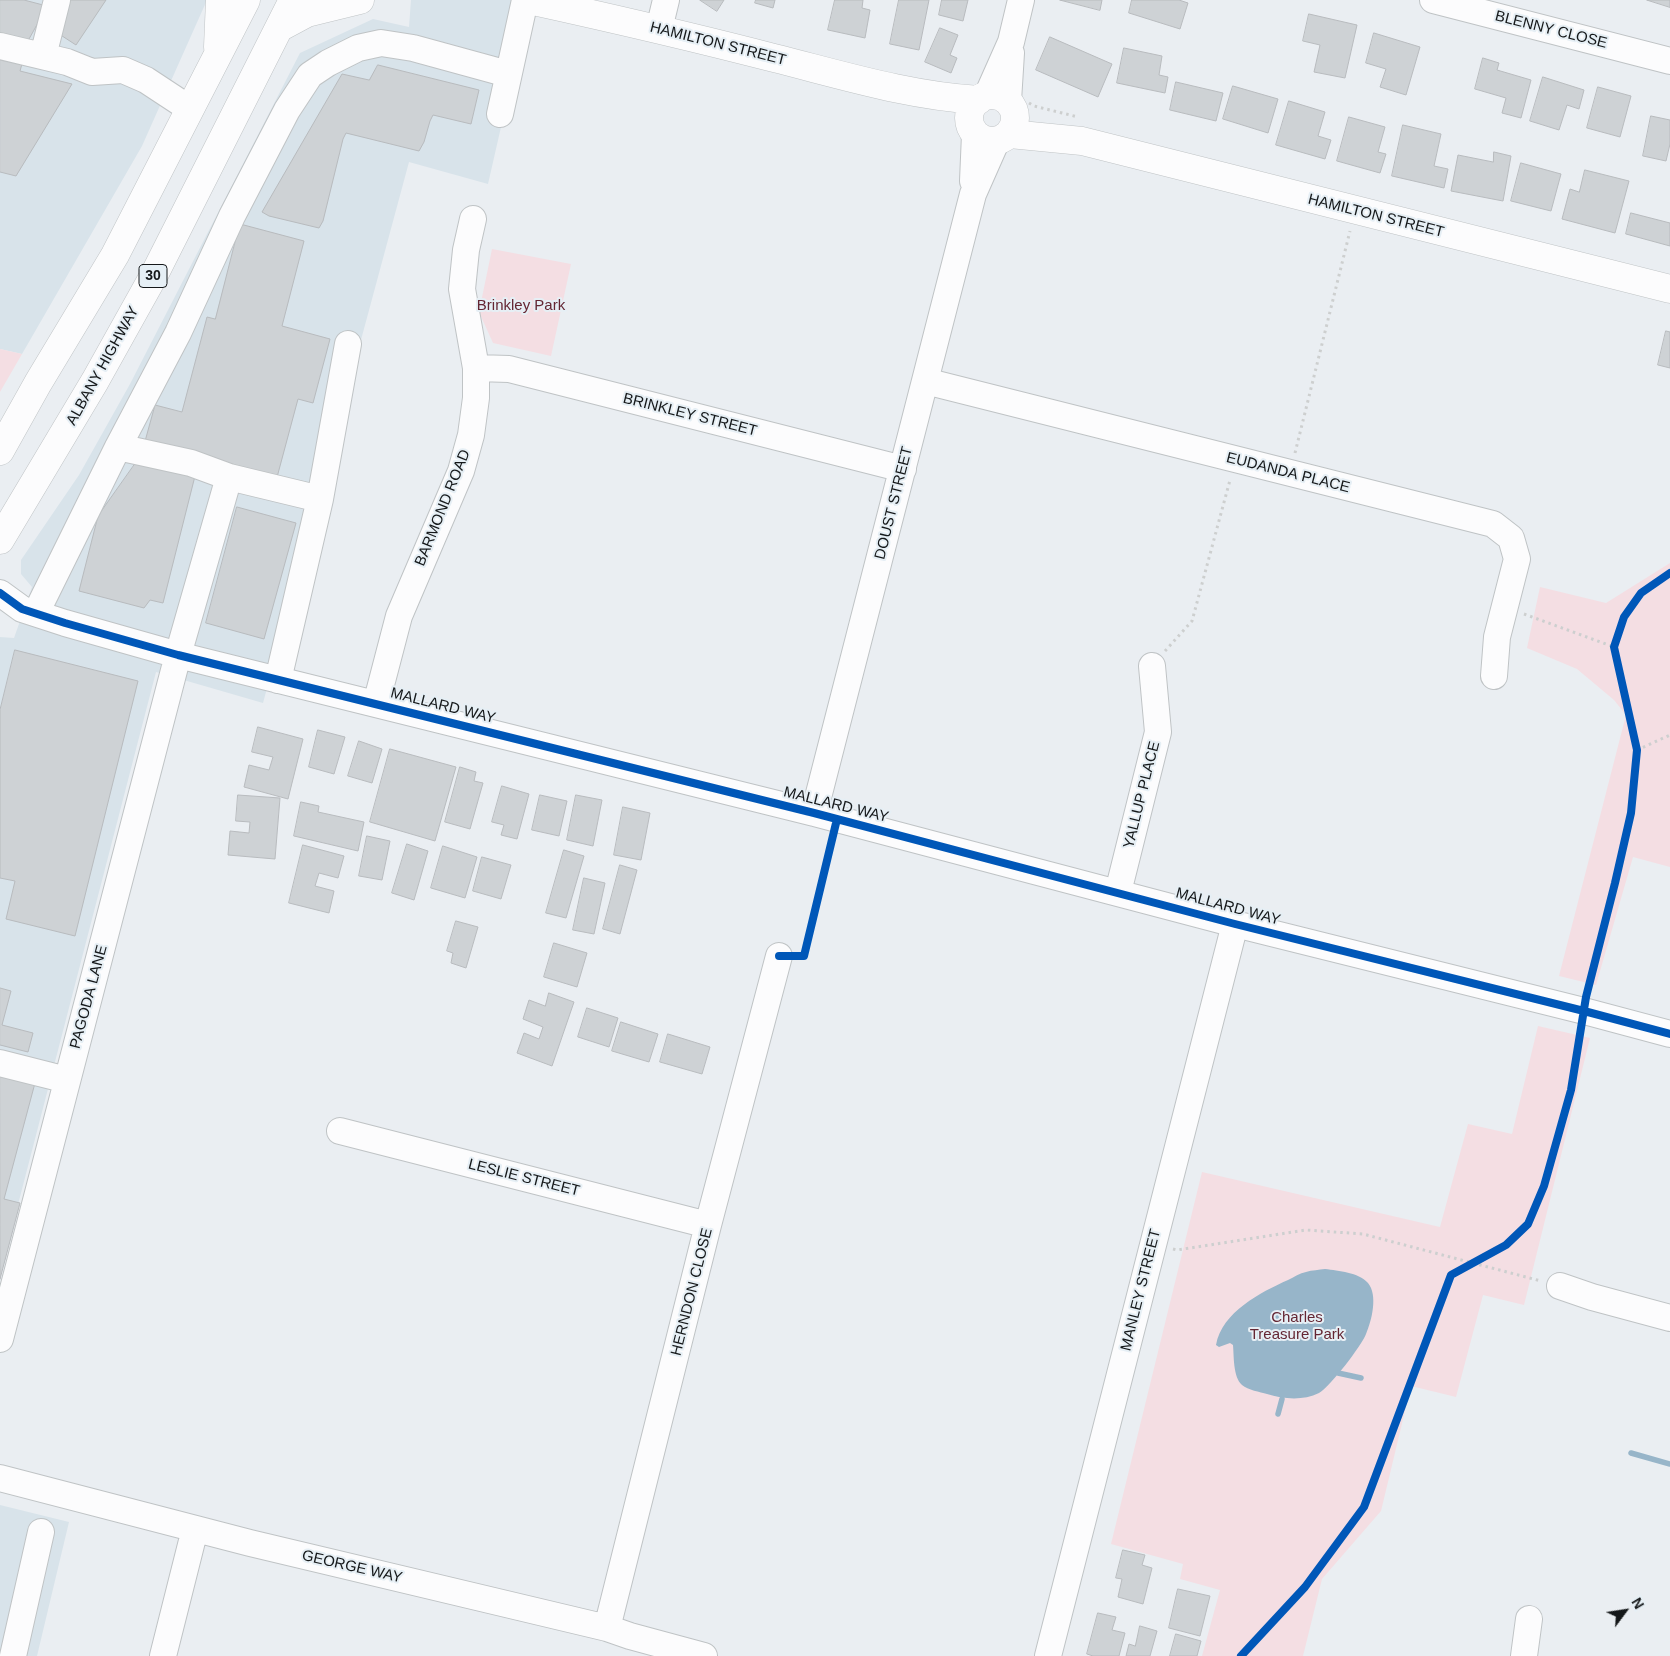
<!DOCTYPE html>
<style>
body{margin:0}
#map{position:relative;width:1670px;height:1656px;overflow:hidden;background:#eaeef2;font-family:Arial,sans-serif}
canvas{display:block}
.north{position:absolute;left:1600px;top:1586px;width:50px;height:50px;-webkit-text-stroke:4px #e6eff5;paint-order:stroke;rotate:59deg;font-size:14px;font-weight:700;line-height:20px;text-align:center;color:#15181a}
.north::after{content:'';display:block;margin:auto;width:18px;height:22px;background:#15181a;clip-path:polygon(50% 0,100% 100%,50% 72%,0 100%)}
</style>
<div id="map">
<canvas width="1670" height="1656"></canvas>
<div class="north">N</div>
</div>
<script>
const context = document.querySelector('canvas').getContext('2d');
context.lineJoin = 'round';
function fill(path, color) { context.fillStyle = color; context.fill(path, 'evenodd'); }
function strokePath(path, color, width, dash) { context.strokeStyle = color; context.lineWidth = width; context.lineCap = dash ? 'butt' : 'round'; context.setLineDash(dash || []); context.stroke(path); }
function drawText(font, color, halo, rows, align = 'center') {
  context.font = font + ' Arial,sans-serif'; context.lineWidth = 4; context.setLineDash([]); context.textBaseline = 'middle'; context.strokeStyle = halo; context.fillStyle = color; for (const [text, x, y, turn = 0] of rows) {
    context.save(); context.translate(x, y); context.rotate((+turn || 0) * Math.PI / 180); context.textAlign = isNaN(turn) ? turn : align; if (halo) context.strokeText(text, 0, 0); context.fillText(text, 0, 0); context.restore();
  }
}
fill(new Path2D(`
 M0,0h207l-65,146 -120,208 -22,-5z
 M411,0h119l-42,184 -79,-22 -146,541 -107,-31 -156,602v-637l14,1 18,-51 -11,-13v-14l58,-85 51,-91 170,-331 73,-34 36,8z
 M0,1505l69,17 -32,134h-37z`), '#d8e3ea');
fill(new Path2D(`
 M492,249l79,15 -20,92 -58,-13 -14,-31z
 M0,349l22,5 -22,38z
 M1670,563v304l-37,-10 -37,128 -37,-9 67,-261 -12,-15 -37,-31 -50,-21 13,-61 66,16z
 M1538,1026l52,12 -66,267 -41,-10 -27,102 -45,-11 -30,125 -59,68 -19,77h-101l18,-66 -40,-11 3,-15 -72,-20 91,-372 238,55 28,-103 44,10z`), '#f4dee3');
fill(new Path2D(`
 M1325,1269c14,2 33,3 43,14 10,12 4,37 -2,51 -4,11 -36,53 -47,59 -16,8 -36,6 -52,1 -7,-2 -19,-4 -25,-9 -9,-8 -8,-29 -9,-40l-3,-2 -11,4 -3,-2c6,-33 45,-53 72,-65 6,-3 12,-7 18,-8 6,-2 13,-2 19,-3z`), '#97b5c9');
strokePath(new Path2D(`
 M1338,1373l23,5
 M1278,1414l4,-15
 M1631,1453l39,11`), '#97b5c9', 5.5);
const building = new Path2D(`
 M0,0h24l19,5 -4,16 -10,18 -9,32 52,13 -56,92 -16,-4z
 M65,0h41l-30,45 -20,-13z
 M700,0h24l-7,11z
 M756,0h19l-2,8 -18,-5z
 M835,0h28l-1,8 8,2 -5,28 -37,-8z
 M899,0h30l-10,50 -29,-6z
 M942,0h26l-5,21 -24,-6z
 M1060,0h42l-2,10z
 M1132,0h47l9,3 -8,26 -51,-16z
 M1647,0h23v7z
 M1309,14l48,11 -12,53 -31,-6 6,-27 -17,-4z
 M940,28l18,7 -8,20 7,3 -6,15 -26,-11z
 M1374,33l46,14 -14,48 -26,-8 6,-18 -20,-6z
 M1050,37l62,27 -14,33 -62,-27z
 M1124,48l38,8 -3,19 9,2 -3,16 -48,-10z
 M1483,58l16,5 -2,7 34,10 -10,38 -19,-5 4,-15 -31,-9z
 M378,65l101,25 -8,34 -38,-9 -3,6 -6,21 -5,9 -73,-18 -3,6 -20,82 -4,7 -50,-12 -7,-4 80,-138 27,6z
 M1543,77l41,13 -5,19 -12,-4 -8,25 -29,-9z
 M1176,82l47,11 -7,28 -46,-11z
 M1233,86l45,13 -10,34 -45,-14z
 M1598,87l33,9 -11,41 -33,-9z
 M1289,101l36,11 -7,24 13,4 -6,19 -49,-14z
 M1651,116l19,4v24l-4,17 -23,-5z
 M1349,117l36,10 -7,25 8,2 -6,19 -43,-12z
 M1403,125l38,9 -7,32 14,3 -4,19 -52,-12z
 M1494,152l17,4 -8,45 -52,-10 7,-36 35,7z
 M1521,163l40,11 -10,37 -40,-10z
 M1585,170l44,11 -14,52 -53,-14 8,-30 9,3z
 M1631,213l39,10v23l-44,-12z
 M240,224l64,17 -22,85 48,13 -17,64 -15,-4 -22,82 -132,-36 11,-40 27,7 25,-95 8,2z
 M1666,331l4,1v36l-12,-3z
 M140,457l56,15 -33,131 -13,-3 -6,8 -65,-17 19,-75z
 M237,507l59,16 -32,116 -58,-16z
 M15,650l123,31 -63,255 -69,-17 9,-38 -15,-3v-168z
 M258,727l45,12 -15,60 -44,-12 5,-22 20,5 4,-13 -21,-5z
 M318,730l27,7 -11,37 -25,-7z
 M359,741l23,8 -10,34 -24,-7z
 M390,749l66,18 -21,74 -65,-19z
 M460,767l16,5 -2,9 9,2 -13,46 -25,-7z
 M502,786l27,8 -12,45 -16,-4 3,-10 -12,-3z
 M238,795l42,3 -5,61 -47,-4 2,-24 19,2 1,-11 -14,-1z
 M540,795l27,6 -8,35 -27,-6z
 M576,795l26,5 -9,46 -26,-6z
 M301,802l18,4 -1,6 46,10 -6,29 -64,-15z
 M623,807l27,6 -9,47 -27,-5z
 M367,836l23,5 -8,39 -23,-4z
 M407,844l21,7 -14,49 -22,-7z
 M303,845l41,11 -6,22 -19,-5 -4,13 19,5 -5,22 -40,-10z
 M443,846l34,11 -12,41 -34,-10z
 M564,850l20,6 -18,62 -20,-5z
 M482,857l29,8 -10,34 -28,-8z
 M620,865l17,5 -17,64 -17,-5z
 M584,878l21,5 -11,51 -21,-4z
 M456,921l22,6 -12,41 -15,-5 2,-10 -6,-2z
 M554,943l33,10 -10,34 -33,-10z
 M0,988l11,3 -9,34 31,8 -5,19 -28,-7z
 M549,993l25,9 -22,64 -35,-13 7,-20 15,6 4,-12 -20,-8 6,-19 16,6z
 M587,1008l31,10 -9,29 -31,-10z
 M621,1022l37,12 -9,28 -37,-11z
 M668,1034l42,13 -8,27 -42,-12z
 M0,1074l35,9 -31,116 16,4 -20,76z
 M1123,1550l22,5 -3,10 10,3 -9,36 -25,-7 4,-18 -6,-1z
 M1178,1589l32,7 -10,40 -31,-8z
 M1098,1613l18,4 -4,13 13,3 -6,23h-26l-6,-2z
 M1140,1626l17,5 -7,25h-24l3,-12 6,2z
 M1176,1634l25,7 -4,15h-27z`);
fill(building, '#ced2d5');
strokePath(building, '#b8bbbe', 1);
const minor = new Path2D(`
 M1433,0l237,61
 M659,29l7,-29
 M0,46l67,16 25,10 31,-2 23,10 44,29
 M43,56l14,-56
 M987,96l24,-54 10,-42
 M1008,101l3,-48
 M500,114l25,-114
 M973,181l2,-47
 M476,368l33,1 394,100
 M925,381l568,143 18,14 6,21 -20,78 -3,39
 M118,447l73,16 38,14 91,22
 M0,593l22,16 43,14 113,32 636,158 421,111 349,87 86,23
 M36,613l82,-166 60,-114 54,-117 55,-106 23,-35 18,-12 30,-15 23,-5 32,5 95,26
 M278,680l42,-181 28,-155
 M376,704l23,-88 62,-145 10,-36 5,-37v-30l-14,-79 4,-39 7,-31
 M814,813l159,-619 23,-52
 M1118,892l40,-160 -6,-66
 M0,1063l67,17
 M340,1131l368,94
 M1560,1286l32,11 78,21
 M0,1339l178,-684 51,-178
 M0,1478l250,65 357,85 23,8 74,20
 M607,1628l101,-403 71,-269
 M13,1656l28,-124
 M163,1656l32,-127
 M1048,1656l187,-732
 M1524,1656l5,-37`);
const major = new Path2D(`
 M529,0c82,18 164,37 245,58 68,17 135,38 205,42
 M969 118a23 23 0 1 1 46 0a23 23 0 1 1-46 0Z
 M1010,134l72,7 588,148`);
const highway = new Path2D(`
 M279,28l28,-15 53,-13
 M218,47l2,-47
 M0,451l38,-68 77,-128 131,-255
 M0,540l95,-159 58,-104 140,-277`);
strokePath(minor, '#bfc3c5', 28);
strokePath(major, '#bfc3c5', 29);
strokePath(highway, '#bfc3c5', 29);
strokePath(new Path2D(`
 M1029,103l5,3 44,11
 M1295,453l55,-222
 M1524,614l90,33
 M1165,651l27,-30 38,-141
 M1637,750l33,-15
 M1173,1249l4,1 129,-20 57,4 178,47`), '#cdcfcf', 3, [2.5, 4]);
strokePath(minor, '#fcfcfd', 26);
strokePath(major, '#fcfcfd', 28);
strokePath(highway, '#fcfcfd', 28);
strokePath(new Path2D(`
 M0,593l22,16 43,14 113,32 636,158 421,111 349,87 86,23
 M779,956h25l33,-137
 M1241,1656l64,-69 59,-80 87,-232 55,-30 22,-21 16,-38 27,-96 15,-93 29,-114 16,-70 6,-63 -23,-103 10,-30 17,-24 29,-20`), '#0057b8', 8);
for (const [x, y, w] of [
 [153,276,28]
]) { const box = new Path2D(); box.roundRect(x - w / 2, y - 11.5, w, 23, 4); context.fillStyle = '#e6eff5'; context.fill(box); strokePath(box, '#15181a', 1); }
drawText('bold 14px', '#15181a', null, [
 ["30",153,276]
]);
drawText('15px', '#15181a', '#e6eff5', [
 ["BLENNY CLOSE",1551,30,14],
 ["HAMILTON STREET",718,44,14],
 ["HAMILTON STREET",1376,216,14],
 ["ALBANY HIGHWAY",103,366,-61],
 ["BRINKLEY STREET",690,415,14],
 ["EUDANDA PLACE",1288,473,14],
 ["DOUST STREET",894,503,-76],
 ["BARMOND ROAD",443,508,-68],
 ["MALLARD WAY",443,706,14],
 ["YALLUP PLACE",1142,795,-76],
 ["MALLARD WAY",836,805,14],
 ["MALLARD WAY",1228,907,15],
 ["PAGODA LANE",89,997,-75],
 ["LESLIE STREET",524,1178,14],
 ["MANLEY STREET",1141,1290,-76],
 ["HERNDON CLOSE",692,1292,-76],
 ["GEORGE WAY",352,1567,13]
]);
drawText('15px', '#642633', '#e6eff5', [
 ["Brinkley Park",521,306],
 ["Charles",1297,1318],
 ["Treasure Park",1297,1335]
]);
</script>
